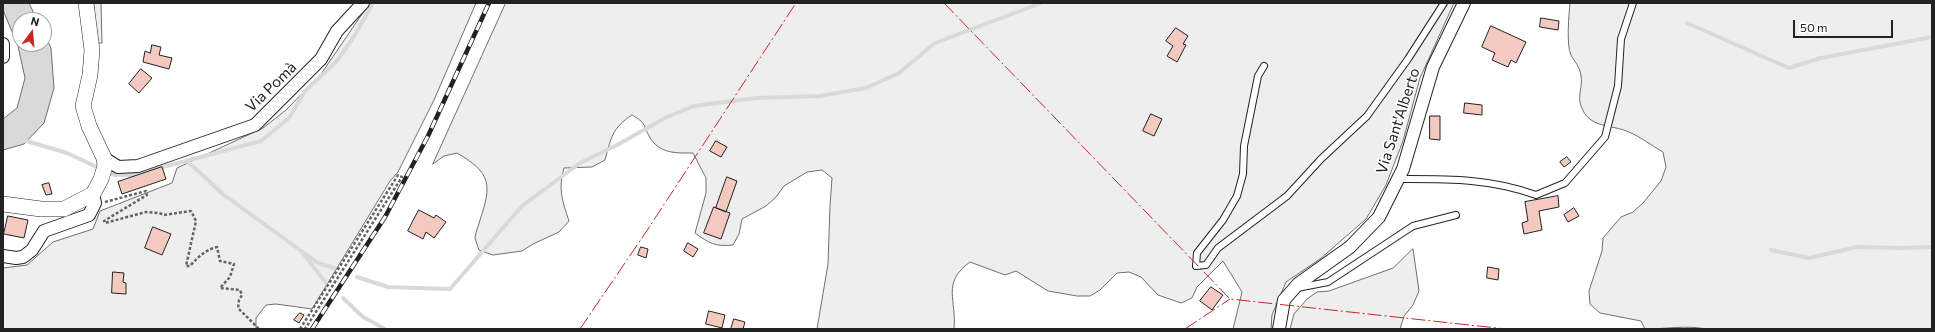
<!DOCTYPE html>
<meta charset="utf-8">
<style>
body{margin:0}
#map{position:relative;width:1935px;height:332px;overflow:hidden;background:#fff;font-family:Commissioner,sans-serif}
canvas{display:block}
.frame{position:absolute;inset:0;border:4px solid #222;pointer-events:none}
.north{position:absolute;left:12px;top:12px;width:40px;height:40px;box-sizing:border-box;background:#fff;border:1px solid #a7a7a7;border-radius:50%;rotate:16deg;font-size:11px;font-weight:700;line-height:16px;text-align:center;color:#222}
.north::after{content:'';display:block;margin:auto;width:14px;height:18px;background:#c62828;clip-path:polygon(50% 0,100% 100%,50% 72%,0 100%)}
.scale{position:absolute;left:1793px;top:20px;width:100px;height:18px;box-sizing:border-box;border:2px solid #222;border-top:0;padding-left:5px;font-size:12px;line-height:14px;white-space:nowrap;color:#222;-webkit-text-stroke:3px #fff;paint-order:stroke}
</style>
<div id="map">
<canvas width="1935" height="332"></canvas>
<div class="frame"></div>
<div class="north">N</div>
<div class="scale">50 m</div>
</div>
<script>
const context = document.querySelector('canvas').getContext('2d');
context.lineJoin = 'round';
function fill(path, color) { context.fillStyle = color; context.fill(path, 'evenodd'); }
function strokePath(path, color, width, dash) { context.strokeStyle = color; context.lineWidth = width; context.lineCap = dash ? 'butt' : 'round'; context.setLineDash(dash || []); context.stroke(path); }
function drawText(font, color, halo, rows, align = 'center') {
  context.font = font + ' Commissioner,sans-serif'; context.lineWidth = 3; context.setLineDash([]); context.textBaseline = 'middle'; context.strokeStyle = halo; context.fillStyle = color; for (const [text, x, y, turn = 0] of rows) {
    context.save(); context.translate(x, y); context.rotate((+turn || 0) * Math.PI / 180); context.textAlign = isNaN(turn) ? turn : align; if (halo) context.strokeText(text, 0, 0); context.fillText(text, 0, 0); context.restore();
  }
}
const green = new Path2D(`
 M94,3h7l1,40h-5z
 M370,3h106l-42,97 -36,72 -8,9 -78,128 -36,-5 -10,1 -10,13v11h-253v-61l24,-3 26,-23 40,-13 7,-18 72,-28 5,-15 86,-40 23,-18 35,-36z
 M506,3h948l-34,75 -17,63 -17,44 -20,34 -46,40 -34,23 -14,33 -1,14h-38l9,-37 -19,-31 -26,26 -5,11 -11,5 -23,-8 -17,-18 -12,-5 -12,1 -17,17 -10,6h-13l-29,-5 -32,-20 -11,4 -35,-13c-29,21 -13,38 -16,67h-137l11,-65 2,-58 2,-28 -10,-8 -15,2 -23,14 -8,11 -10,9 -24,13 -3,15 -6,11c-18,2 -24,-2 -38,-12l11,-40v-15l-13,-25c-18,0 -34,1 -44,-17 -7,-13 -2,-12 -17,-21 -20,13 -21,23 -27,45l-13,7 -28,1c-6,21 -2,32 5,53l-10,11 -26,12 -11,7 -29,4 -14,-5c-1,-3 -3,-8 -4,-12 0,-5 4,-13 5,-18 12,-36 11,-47 -23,-67l-13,3 -11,8z
 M1570,3h362v326h-226c-20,-4 -40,0 -61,0l-4,-8 -41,-8 -10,-9 -1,-13 13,-40 1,-13 18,-21 12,-5 10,-9 18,-22 5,-14 -3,-15c-11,-6 -22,-15 -34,-20 -18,-8 -40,-3 -48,-26 -4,-10 2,-20 0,-30 -1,-9 -6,-14 -10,-21 -5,-10 -2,-41 -1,-52z
 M1413,249l6,42 -6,14 -9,11 -4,13h-110l4,-15 13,-15 10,-7 12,-1 64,-23z`);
fill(green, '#eee');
strokePath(green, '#6f6f6f', 1);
const water = new Path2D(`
 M3,3h26l8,17h-17v24h24v-11l7,15 3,40 -10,35 -20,21 -21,6v-31l14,-11 8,-30 -7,-32 -15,-36z`);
fill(water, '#d9d9d9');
strokePath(water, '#6f6f6f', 1);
strokePath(new Path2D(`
 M1687,23l102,45 32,-10 111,-21
 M23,140l44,13 34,16
 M187,161l37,34 94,68 16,5
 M107,171l7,4h19l128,-34 28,-23 16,-27 31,-29 17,-24 20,-35
 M1771,250l38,8 48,-11 43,1 32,-1
 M302,252l24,31
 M357,277l31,10 62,2 72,-83 58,-43 37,-18 50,-28 27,-11 62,-8 64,-2 46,-8 33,-15 36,-30 106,-40
 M343,298l20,19 22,12`), '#d9d9d9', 4);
const building = new Path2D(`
 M1541,18l18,3 -1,9 -18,-3z
 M1491,26l35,16 -10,21 -5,-3 -3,7 -16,-7 3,-7 -13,-6z
 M1176,28l12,8 -5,8 3,1 -9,17 -10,-6 6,-10 -7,-5z
 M152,45l9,2 -2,8 13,3 -3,11 -26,-7 2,-11 5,2z
 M141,69l11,9 -13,15 -10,-9z
 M1465,103l17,2v10l-18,-2z
 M1151,114l11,5 -8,17 -11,-5z
 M1430,116h10v24l-10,-1z
 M716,141l11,6 -6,10 -11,-6z
 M1567,157l4,5 -7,5 -4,-5z
 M162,167l4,12 -44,15 -4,-12z
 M727,177l10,4 -11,31 -10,-4z
 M49,183l3,11 -6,1 -4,-10z
 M1558,196l1,11 -20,4 3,19 -18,4 -2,-11 6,-2 -3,-19z
 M714,207l16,6 -9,26 -17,-6z
 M1574,208l5,8 -11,6 -4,-7z
 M419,210l15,8 2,-3 10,7 -12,16 -8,-6 -3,7 -15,-8z
 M8,216l20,4 -4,18 -20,-4z
 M153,227l18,7 -9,21 -17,-7z
 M688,243l10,6 -5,8 -9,-6z
 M641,247l7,2 -2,9 -8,-3z
 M1488,267l11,2 -1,11 -11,-2z
 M113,272l11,1 -1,9 3,1v11l-14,-1z
 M1211,287l12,8 -11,15 -12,-9z
 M709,311l16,4 -3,13 -16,-4z
 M300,313l4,2 -5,8 -5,-3z
 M734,319l11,3 -2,7h-12z`);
fill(building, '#f3c9c0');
strokePath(building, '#222', 1);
const service = new Path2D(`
 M1264,66l-6,10 -14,70 -1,28 -6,22 -14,24 -26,33 -1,13 10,-1 12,-17 69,-52 34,-37 46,-43 41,-57 36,-56
 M1398,179c48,0 92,-1 138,16l29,-12 40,-46 13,-51 3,-47 12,-36
 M1297,288l31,-6 85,-56 43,-11`);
const minor = new Path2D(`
 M3,44v13
 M104,158l14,9 20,-1 117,-41 66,-66 16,-28 26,-28
 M3,256l13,2 7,-1 9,-7 12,-19 45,-16 6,-12 -2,-9
 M1279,329l5,-29 14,-16 52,-37 29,-30 24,-48 30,-102 31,-64`);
const tertiary = new Path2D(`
 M3,204l38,5h23l29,-15 8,-15 4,-13 -1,-8 -15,-32 -6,-20 7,-31 2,-25 -6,-47`);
strokePath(service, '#222', 8);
strokePath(minor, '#222', 14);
strokePath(tertiary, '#222', 16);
strokePath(new Path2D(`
 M105,202l41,-11 1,4 -43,26 1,2 41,-11 13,1 5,2 27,-4 5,10 -10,45h4c8,-9 15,-16 27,-19l3,14 14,3 -4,13 -10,11 20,2 2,5 -3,5 -1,8 21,21
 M300,329l98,-154 4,2 -97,152`), '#646464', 2.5, [3, 2]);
strokePath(service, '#fff', 6);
strokePath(minor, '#fff', 12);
strokePath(tertiary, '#fff', 15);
const rail = new Path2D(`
 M312,329l73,-112 43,-81 61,-133`);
strokePath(rail, '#222', 4.5);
strokePath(rail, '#fff', 3, [9]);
strokePath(new Path2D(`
 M944,3l286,296 276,30
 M580,329l66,-97 150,-229
 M1185,329l45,-30`), '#c62828', 1, [14, 3, 2, 3]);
drawText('15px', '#222', '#fff', [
 ["Via Pomà",271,87,-44],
 ["Via Sant'Alberto",1398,121,-72]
]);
</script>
